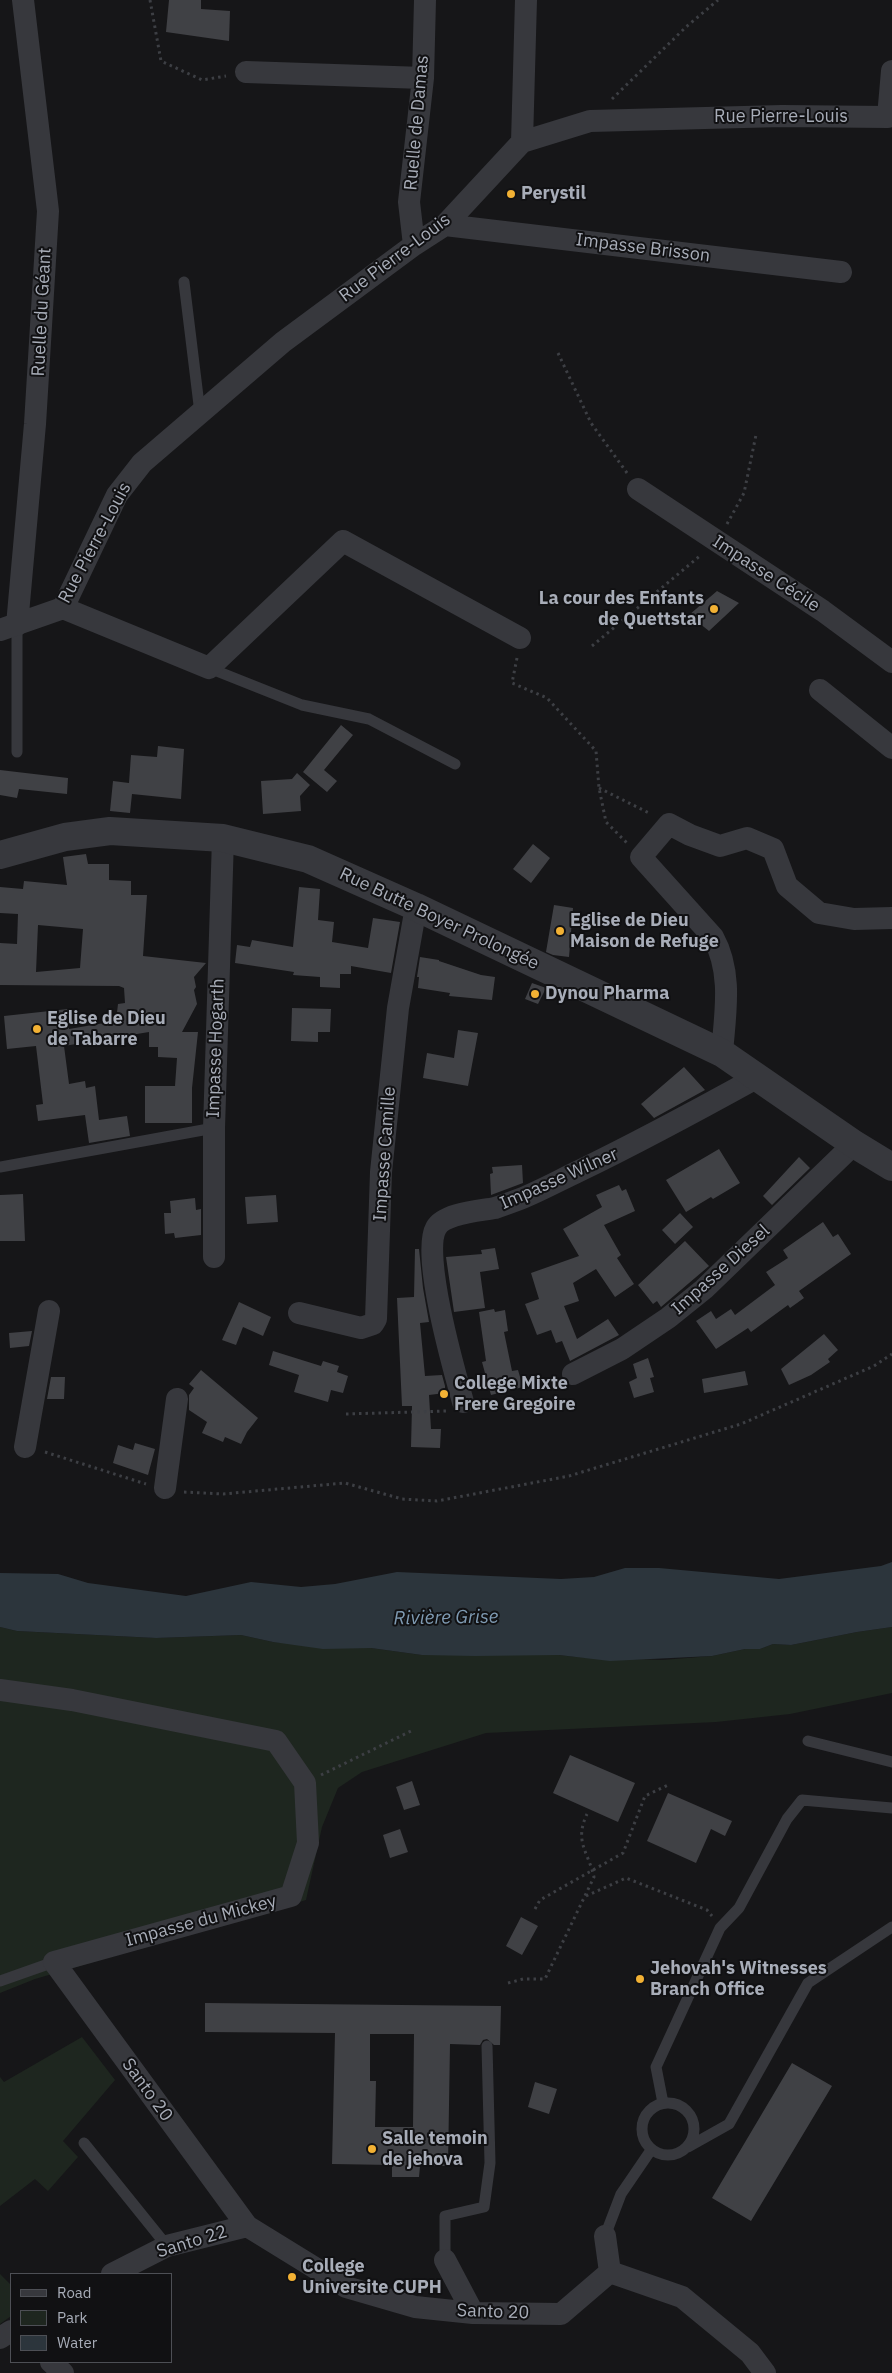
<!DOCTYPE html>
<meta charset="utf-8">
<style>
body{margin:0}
#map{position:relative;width:892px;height:2373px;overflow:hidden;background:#161618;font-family:"IBM Plex Sans",sans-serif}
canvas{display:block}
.legend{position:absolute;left:10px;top:2273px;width:162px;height:90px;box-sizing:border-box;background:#111113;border:1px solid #4d4f55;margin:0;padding:6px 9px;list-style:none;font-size:15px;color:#a8adb8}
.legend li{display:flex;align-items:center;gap:10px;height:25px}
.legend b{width:25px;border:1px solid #4d4f55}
</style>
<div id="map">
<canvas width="892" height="2373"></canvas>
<ul class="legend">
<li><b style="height:6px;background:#37383d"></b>Road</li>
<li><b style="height:14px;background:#1e261f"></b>Park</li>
<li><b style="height:14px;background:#2c353c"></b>Water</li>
</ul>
</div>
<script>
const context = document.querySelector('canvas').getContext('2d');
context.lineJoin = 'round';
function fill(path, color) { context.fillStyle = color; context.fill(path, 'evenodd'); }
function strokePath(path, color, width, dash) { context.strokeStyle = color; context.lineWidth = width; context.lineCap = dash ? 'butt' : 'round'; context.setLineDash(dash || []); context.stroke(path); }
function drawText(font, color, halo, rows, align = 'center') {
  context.font = font + ' "IBM Plex Sans",sans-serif'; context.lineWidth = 4; context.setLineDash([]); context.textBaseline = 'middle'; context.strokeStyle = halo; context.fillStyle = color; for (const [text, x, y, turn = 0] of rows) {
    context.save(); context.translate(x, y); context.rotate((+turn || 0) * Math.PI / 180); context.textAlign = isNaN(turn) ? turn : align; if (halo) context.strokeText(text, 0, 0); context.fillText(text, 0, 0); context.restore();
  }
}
fill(new Path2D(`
 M0,1627l17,4 139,7 85,-3 32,7 98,6 51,7h137l17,2 86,3 50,-4 33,-7h15l13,-5 18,1 66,-13 35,-5v66l-102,21 -74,8 -230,11 -124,39 -24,16 -16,39 -16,73 -271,79 -35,14z
 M82,2037l33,43 -52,61 15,16 -30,34 -13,-12 -35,27v-129l4,5z
 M0,2274l11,11v31l-11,8z`), '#1e261f');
fill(new Path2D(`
 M892,1562v65l-35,5 -66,13 -18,-1 -13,5h-15l-33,7 -102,5 -51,-6 -84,1 -53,-1 -51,-7 -48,1 -50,-7 -32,-7 -85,3 -139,-7 -17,-4v-54l58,1 30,9 98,13 65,-14 50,5 34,-3 62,-12 164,7 33,-2 31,-9h34l120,11 102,-13z`), '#2c353c');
fill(new Path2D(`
 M169,0h32v9l29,2 -1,30 -63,-9z
 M717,591l22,12 -30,28 -20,-16z
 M341,725l12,10 -29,35 13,11 -10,11 -24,-20z
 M158,746l26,3 -3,50 -49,-5 -2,19 -20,-2 3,-30 16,2 2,-28 26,2z
 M0,770l68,8 -1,16 -48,-5 -2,9 -17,-3z
 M297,773l13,12 -10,11 1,15 -38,3 -2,-33 31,-2z
 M533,844l17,14 -19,25 -18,-14z
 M86,854l2,10h21v16l22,1v14h16l-4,61 63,7 -12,14 2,10 -2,3 3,14 -15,28h16l-6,56v35h-47v-37h30l2,-28 -19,-1v-10h-9v-15l-85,14 5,38 16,-3 1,7 9,-2 4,34 28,-4 3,20 -41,7 -4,-28 -47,6 -2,-16 7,-1 -7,-58 -29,3 -3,-33 64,-7 1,20 47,-8 2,-17 7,-1 -1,-15 -5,-2 -119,-1v-42l17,1 1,-30 -18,-1v-26l23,2 1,-8 43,4 -4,-28zM38,925l45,4 -3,39 -44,4z
 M299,887l21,2 -2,31 16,2 -2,20 36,6 5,-30 27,4 -9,51 -40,-7v8h-11v14l-20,-1v-10l-27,-2 1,-3 -59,-9 2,-18 13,2 2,-7 41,7z
 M554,905l19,3 -4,49 -16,-2 -7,-3z
 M420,957l19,3v1l42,14 14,2 -3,23 -43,-4 1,-3 -32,-5 1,-11h-2z
 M532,983l14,5 -8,16 -13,-5z
 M292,1008l39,1 -1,23h-12v10l-27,-1z
 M458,1030l20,3 -10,53 -45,-8 4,-25 27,5z
 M684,1067l21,23 -51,28 -13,-14z
 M719,1149l21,34 -27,16 -2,-2 -25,15 -20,-32z
 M799,1157l11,11 -38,37 -9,-9z
 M522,1165l1,18 -32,12 -1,-21 3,-1 -1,-6z
 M619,1185l3,6 4,-2 9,22 -31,14 17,30 -4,3 17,26 -19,13 -19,-28 -23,14 6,18 -15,5 13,33 31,-20 11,16 -49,26 -8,-20 -6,2 -5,-13 -14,5 -12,-31 14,-5 -8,-26 48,-17 -16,-27 39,-22 -6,-12z
 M23,1194l2,47h-25v-46z
 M276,1195l2,27 -31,2 -2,-27z
 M195,1198l1,12 5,-1v26l-26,3 -1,-5 -9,1 -1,-21h7l-1,-12z
 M680,1213l13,14 -18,17 -13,-14z
 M823,1222l10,15 5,-3 13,20 -52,37 5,7 -14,10 -2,-3 -37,27 -3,-4 -32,21 -20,-28 15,-10 5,8 15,-10 4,6 40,-30 -9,-13 22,-14 -5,-8z
 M685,1241l24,25 -48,41 -4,-6 -4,3 -15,-19z
 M495,1248l4,21 -19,3 5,36 -31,4 -8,-55 36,-3 -1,-4z
 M415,1249h4l4,39 6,34 -9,1 5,53 17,-1 3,11v7l-16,2 2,34h10l-1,19 -29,-1 1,-41h-10l-5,-108 17,-1z
 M239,1302l32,15 -8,19 -20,-9 -7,18 -14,-5z
 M494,1309l1,3 10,-2 3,21 -4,1 8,39 6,-1 5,17 -32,8 -9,-33 4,-1 -7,-49z
 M32,1331l-3,15 -19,2 -1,-15z
 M824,1334l14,16 -10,9 2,3 -19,13 -22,10 -8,-16z
 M273,1351l48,15 2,-5 16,5 -2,6 11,4 -5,17 -12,-3 -3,12 -34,-10 5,-17 -30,-10z
 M648,1358l6,19 -4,1 4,14 -20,6 -5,-16 8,-4 -4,-14z
 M201,1370l57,48 -11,14 -6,12 -16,-7 -2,5 -21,-9 5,-11 -18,-12v-15l5,-7 -5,-4z
 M745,1371l3,14 -44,8 -2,-14z
 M51,1377h14l-1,22h-17z
 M135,1443l20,6 -7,26 -35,-12 5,-18 15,5z
 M570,1755l65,28 -17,39 -65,-29z
 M412,1781l8,24 -16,5 -8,-23z
 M668,1793l64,28 -7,15 -14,-7 -15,34 -49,-22z
 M400,1829l8,23 -18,6 -7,-23z
 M521,1917l17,9 -16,29 -16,-9z
 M205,2003l296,3 -1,39h-6l-7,-6 -4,1 -3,5 -30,-1 -2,122h-28l-1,11h-27v-12l-60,-1 3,-131 -130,-1zM370,2034h44l-1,93h-38l1,-46h-6z
 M792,2063l40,23 -81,135 -39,-23z
 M535,2082l22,7 -8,25 -21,-7z`), '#404145');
strokePath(new Path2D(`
 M150,0l11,61 41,19 24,-4
 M612,99l74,-72 32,-27
 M558,353l33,70 36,50
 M727,524l17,-31 12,-58
 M592,646l109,-91
 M517,658l-5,25 35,15 49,53 3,37 7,34 22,22
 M599,788l52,26
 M346,1414l100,-3
 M45,1452l101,32
 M184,1492l39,2 122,-11 57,16 35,2 132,-25 172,-52 133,-58 18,-12
 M321,1775l90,-44
 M586,1896l40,-18 81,32 5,6
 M535,1909l5,-9 83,-47 22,-57 23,-11
 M508,1983l15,-4h22l49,-102c-6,-26 -20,-35 -7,-63`), '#3d3f44', 3, [2.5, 4]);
strokePath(new Path2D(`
 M184,282l16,131
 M17,625v127
 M209,668l93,37 67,14 86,45
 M0,1167l214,-39
 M808,1741l84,21
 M0,1981l54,-19
 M642 2129a26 26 0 1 1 52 0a26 26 0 1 1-52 0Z
 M663,2103l-7,-36 64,-139 19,-20 48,-89 15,-19 90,8
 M84,2143l83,103
 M688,2147l41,-23 79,-141 84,-56
 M605,2236l16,-42 30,-44
 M445,2260v-44l39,-9 6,-44 -3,-117`), '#37383d', 11);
strokePath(new Path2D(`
 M246,72l177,6
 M522,142l4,-142
 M445,225l396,47
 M414,245l-5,-43 14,-124 2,-78
 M638,489l185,122 69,51
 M63,608l146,60 134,-127 177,97
 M17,625l18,-201 13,-213 -25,-211
 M0,630l63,-22 54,-113 25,-32 141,-121 131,-97 31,-20 77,-83 68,-21 192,-5 106,1 4,-46
 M820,690l72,58
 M722,1053c3,-39 11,-80 -9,-116l-72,-80 28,-33 21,11 30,11 27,-8 26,11 14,37 32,27 35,6 38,-1
 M214,1257v-129l9,-290
 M299,1313l62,15 12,-4 3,-5 5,-147 17,-164 18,-101
 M573,1374l49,-25 46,-31 36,-29 150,-145
 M463,1402c-9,-32 -42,-148 -27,-174 8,-15 44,-17 59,-20 9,-3 17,-6 25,-9 20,-8 40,-19 59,-28 60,-29 119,-61 177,-93
 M25,1447l24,-136
 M165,1488l12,-89
 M0,1690l72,10 204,41 29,42 3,60 -17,53 -237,66 193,264 99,61 69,20 58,6 88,1 49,-42 72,25 68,56 15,20
 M605,2236l5,36
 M445,2260l28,53
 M112,2274l55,-28 80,-20
 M0,2338l11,-7
 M51,2362l12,11`), '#37383d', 22);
strokePath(new Path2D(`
 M0,855l65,-18 45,-6 113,7 85,21 108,48 306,146 132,91 38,23`), '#37383d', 28);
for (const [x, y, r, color] of [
 [511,194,5,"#f2b134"],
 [714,609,5,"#f2b134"],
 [560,931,5,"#f2b134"],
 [535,994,5,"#f2b134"],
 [37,1029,5,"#f2b134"],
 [444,1394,5,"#f2b134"],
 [640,1979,5,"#f2b134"],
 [372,2149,5,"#f2b134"],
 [292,2277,5,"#f2b134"]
]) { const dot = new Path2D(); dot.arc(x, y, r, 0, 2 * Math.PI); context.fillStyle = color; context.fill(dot); strokePath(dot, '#111113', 2); }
drawText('18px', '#a8adb8', '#111113', [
 ["Rue Pierre-Louis",781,117],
 ["Ruelle de Damas",417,123,-85],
 ["Impasse Brisson",643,248,7],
 ["Rue Pierre-Louis",395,258,-37],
 ["Ruelle du Géant",42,312,-87],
 ["Rue Pierre-Louis",95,543,-62],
 ["Impasse Cécile",766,574,33],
 ["Rue Butte Boyer Prolongée",439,919,25],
 ["Impasse Hogarth",216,1048,-88],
 ["Impasse Camille",385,1154,-86],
 ["Impasse Wilner",559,1179,-24],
 ["Impasse Diesel",721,1270,-42],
 ["Impasse du Mickey",201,1921,-15],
 ["Santo 20",147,2090,54],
 ["Santo 22",192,2242,-17],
 ["Santo 20",493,2312,2]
]);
drawText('bold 18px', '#a8adb8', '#111113', [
 ["Perystil",521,194],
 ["La cour des Enfants",704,599,"right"],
 ["de Quettstar",704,620,"right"],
 ["Eglise de Dieu",570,921],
 ["Maison de Refuge",570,942],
 ["Dynou Pharma",545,994],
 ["Eglise de Dieu",47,1019],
 ["de Tabarre",47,1040],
 ["College Mixte",454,1384],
 ["Frere Gregoire",454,1405],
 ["Jehovah's Witnesses",650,1969],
 ["Branch Office",650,1990],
 ["Salle temoin",382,2139],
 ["de jehova",382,2160],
 ["College",302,2267],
 ["Universite CUPH",302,2288]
], 'left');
drawText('italic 19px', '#7f9bb3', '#111113', [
 ["Rivière Grise",446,1618,-1]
]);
</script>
